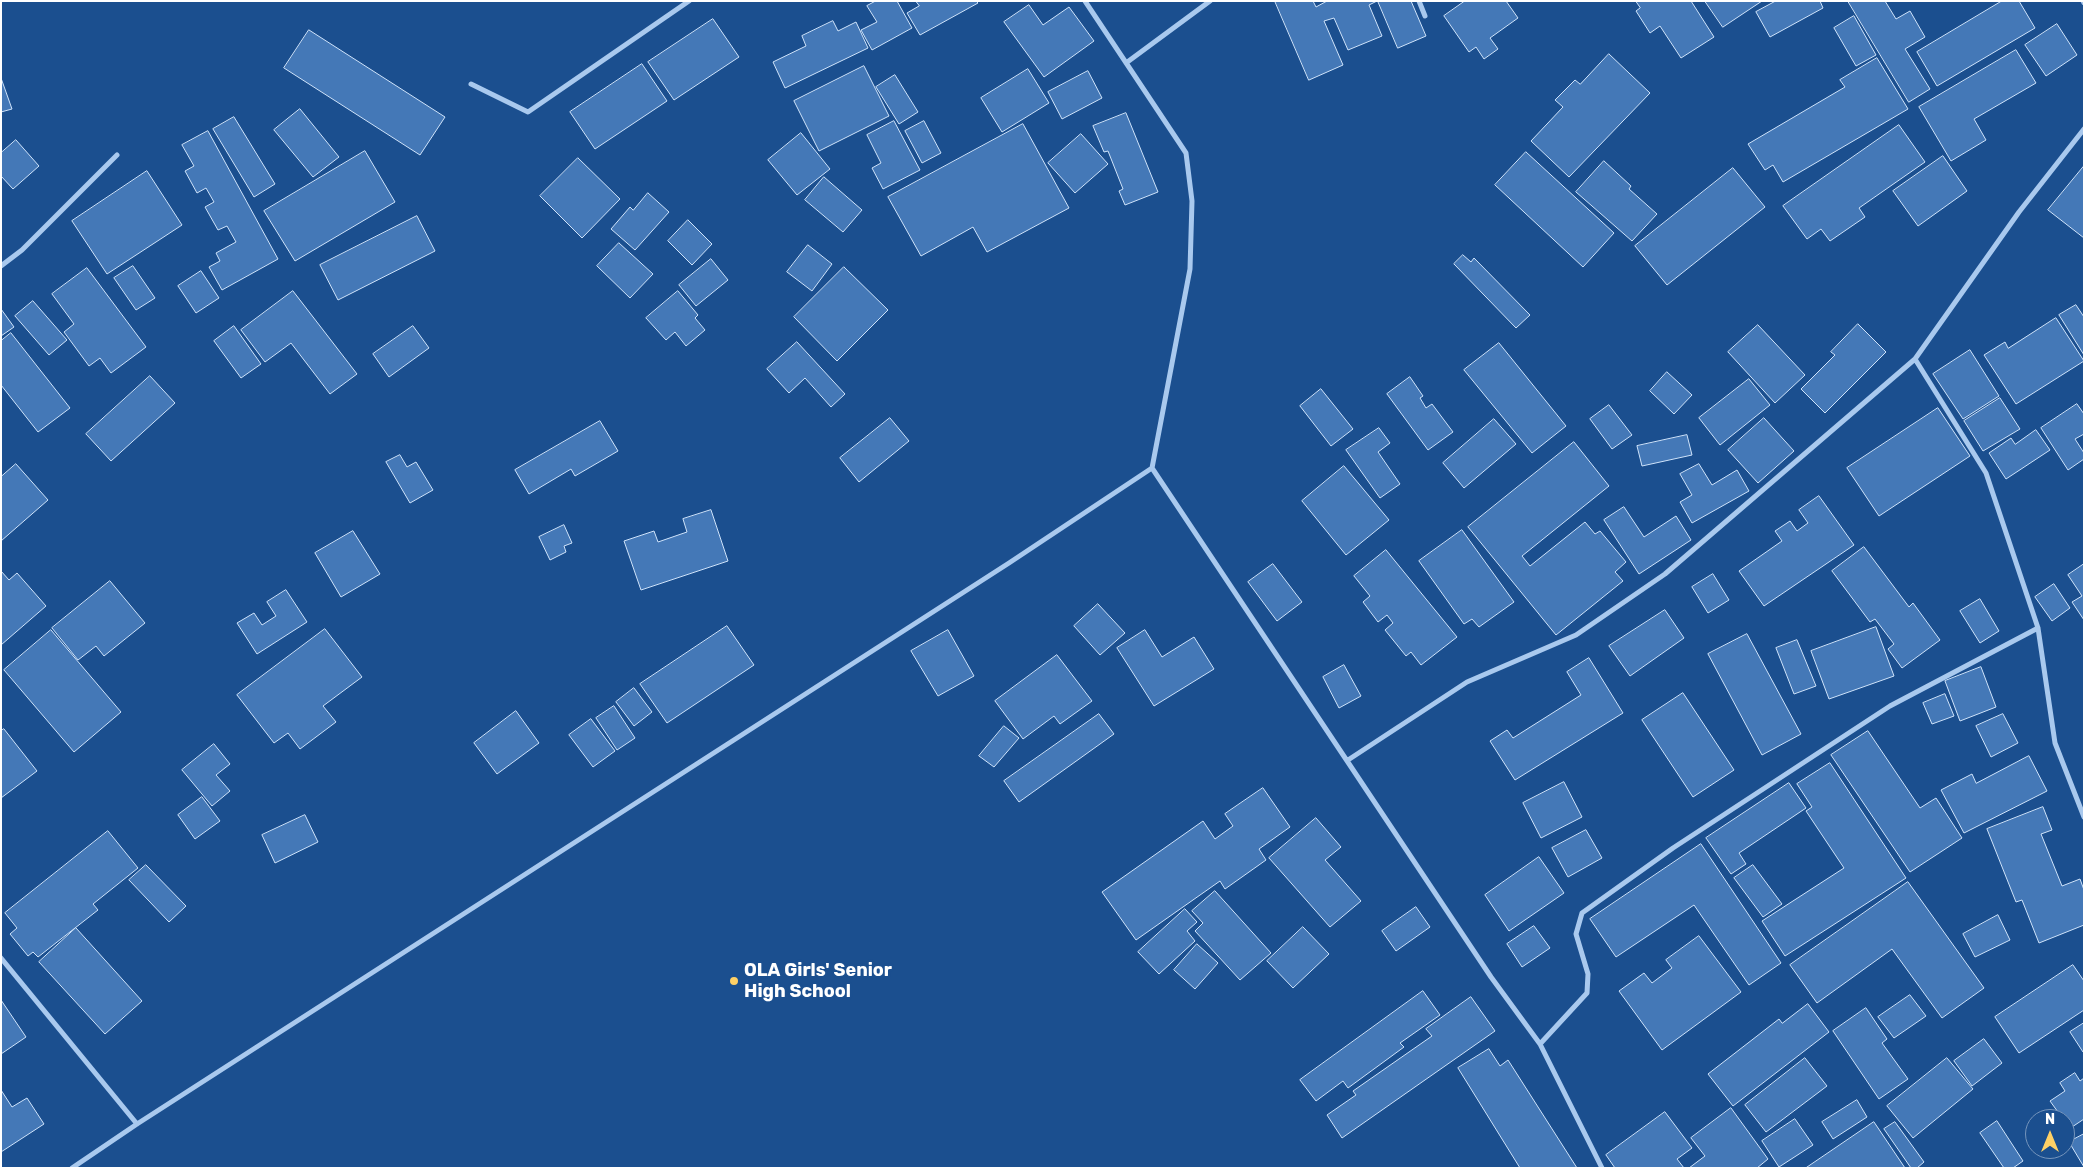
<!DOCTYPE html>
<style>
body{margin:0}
#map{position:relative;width:2085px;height:1169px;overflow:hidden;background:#1b4f8f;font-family:Rubik,sans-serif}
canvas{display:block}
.frame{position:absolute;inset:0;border:2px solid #fff;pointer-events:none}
.north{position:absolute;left:2025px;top:1109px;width:50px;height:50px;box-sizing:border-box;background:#1b4f8f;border:1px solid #7695bc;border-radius:50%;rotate:0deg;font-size:14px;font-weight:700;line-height:20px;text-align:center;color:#fff}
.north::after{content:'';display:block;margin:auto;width:18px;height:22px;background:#ffd166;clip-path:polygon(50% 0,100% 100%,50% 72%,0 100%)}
</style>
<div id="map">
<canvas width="2085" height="1169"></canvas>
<div class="frame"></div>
<div class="north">N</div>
</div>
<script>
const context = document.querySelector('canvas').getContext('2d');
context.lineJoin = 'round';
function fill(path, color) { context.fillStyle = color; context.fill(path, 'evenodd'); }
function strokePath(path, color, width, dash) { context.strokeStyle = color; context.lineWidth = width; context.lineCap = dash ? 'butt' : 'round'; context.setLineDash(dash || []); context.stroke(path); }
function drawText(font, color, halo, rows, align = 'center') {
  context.font = font + ' Rubik,sans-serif'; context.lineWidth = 4.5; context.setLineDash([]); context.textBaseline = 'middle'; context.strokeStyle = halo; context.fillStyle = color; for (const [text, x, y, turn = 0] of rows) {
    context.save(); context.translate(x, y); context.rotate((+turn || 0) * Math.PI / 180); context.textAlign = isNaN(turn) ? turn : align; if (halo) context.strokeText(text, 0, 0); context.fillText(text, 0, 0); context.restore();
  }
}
const building = new Path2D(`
 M876,1h21l15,27 -40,22 -11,-20 16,-8 -10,-16z
 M916,1h60l2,2 -58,32 -13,-22 12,-7z
 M1275,1h38l3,6 11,-6h50l-8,4 13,31 -34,14 -14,-32 -10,3 19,44 -34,15z
 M1378,1h33l15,35 -28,12z
 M1465,1h41l12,17 -28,20 8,11 -14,10 -8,-12 -7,5 -25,-36z
 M1636,1h55l23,36 -33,21 -21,-32 -10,7 -14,-22 4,-3z
 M1705,1h57l-39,26z
 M1776,1h44l3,7 -53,29 -14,-25z
 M1848,1h37l11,18 14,-8 15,26 -20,12 25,40 -21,13z
 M2002,1h17l16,27 -98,58 -20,-34z
 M1029,5l14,20 26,-18 25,34 -50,36 -40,-55z
 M1854,16l22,39 -20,11 -22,-38z
 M713,19l26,38 -65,43 -26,-38z
 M833,21l5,10 18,-9 12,26 -83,40 -12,-26 33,-16 -4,-10z
 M2057,24l20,31 -31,21 -21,-31z
 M309,30l136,87 -25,38 -136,-87z
 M2016,50l20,33 -62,36 12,21 -35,21 -32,-54z
 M1609,54l41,39 -81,84 -38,-36 32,-34 -8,-7 20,-20 5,4z
 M1877,58l31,51 -125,73 -10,-17 -8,5 -17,-26 97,-57 -5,-7z
 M642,64l25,37 -72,48 -25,-37z
 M864,66l25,50 -70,35 -25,-50z
 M1028,69l21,34 -47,29 -21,-34z
 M1088,71l14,27 -40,21 -14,-27z
 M895,75l23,37 -19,12 -23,-37z
 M1,78l11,31 -11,3z
 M300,109l39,48 -26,20 -39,-47z
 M1126,113l32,79 -33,13 -6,-14 4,-2 -15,-38 -4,1 -11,-26z
 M234,117l41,67 -21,13 -41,-68z
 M894,121l26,49 -37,19 -11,-21 9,-5 -14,-28z
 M924,121l17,32 -19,10 -17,-32z
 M1023,124l46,84 -82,44 -14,-25 -52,29 -33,-59z
 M1899,125l26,37 -66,46 6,9 -35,24 -9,-12 -14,10 -24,-33z
 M208,131l70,128 -56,31 -13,-23 11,-6 -4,-8 20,-11 -9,-16 -9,4 -13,-23 9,-5 -8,-14 -9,5 -12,-22 9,-5 -12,-21z
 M801,133l29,36 -33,26 -29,-35z
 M1081,134l27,30 -33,29 -27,-30z
 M16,140l23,26 -26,23 -12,-13v-23z
 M365,151l30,51 -100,59 -31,-50z
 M1526,152l88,81 -31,34 -88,-82z
 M1943,156l24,35 -49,35 -25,-35z
 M578,158l42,41 -38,39 -42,-42z
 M1604,161l27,25 -2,3 28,25 -25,27 -56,-49z
 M2084,166v72l-36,-28z
 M1733,168l32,39 -98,78 -32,-39z
 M147,171l35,54 -75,49 -35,-53z
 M824,177l38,33 -19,22 -38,-32z
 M648,193l21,19 -34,38 -24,-21 19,-22 3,3z
 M417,216l18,35 -97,49 -18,-35z
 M688,220l24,24 -20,21 -24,-24z
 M619,243l34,31 -23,24 -33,-32z
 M808,245l24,19 -20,27 -25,-19z
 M1463,255l8,7 3,-4 56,57 -14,13 -62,-64z
 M711,259l17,21 -32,26 -17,-21z
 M133,266l22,32 -19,12 -22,-32z
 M844,267l44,43 -51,51 -43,-44z
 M87,268l59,79 -35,26 -11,-15 -11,8 -25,-34 10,-8 -22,-30z
 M201,271l18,27 -23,15 -18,-27z
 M293,291l64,83 -27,20 -39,-51 -26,19 -24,-32z
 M678,291l20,24 -3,3 10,12 -19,16 -11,-14 -9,8 -20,-22z
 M33,301l34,39 -18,15 -34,-39z
 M2076,305l8,12v38l-25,-40z
 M1,309l13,18 -13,9z
 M2056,318l28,43 -68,43 -32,-49 21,-13 3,6z
 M1858,324l28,28 -61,61 -24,-24 34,-34 -4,-3z
 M1758,325l47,50 -30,28 -47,-51z
 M234,326l27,38 -20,14 -27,-37z
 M413,326l16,22 -40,29 -16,-23z
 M11,333l59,75 -32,24 -37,-47v-44z
 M797,342l48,52 -14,13 -26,-29 -16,15 -22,-24z
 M1499,343l67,83 -34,27 -68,-83z
 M1970,350l29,46 -36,23 -30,-45z
 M1667,372l25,23 -18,19 -24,-23z
 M150,376l25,27 -64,58 -25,-27z
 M1410,377l13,19 -3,2 6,10 6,-4 21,28 -25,18 -41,-56z
 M1749,379l21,26 -50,40 -21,-27z
 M1321,389l32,40 -22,17 -31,-40z
 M2000,398l20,31 -37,22 -19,-30z
 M2077,404l7,10v20l-9,5 9,14v6l-16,11 -27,-42z
 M1609,405l23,30 -20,14 -22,-30z
 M1938,408l32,48 -91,60 -32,-48z
 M890,418l19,23 -50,41 -19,-24z
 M1764,418l30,33 -36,32 -30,-33z
 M1494,419l22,25 -52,44 -21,-25z
 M600,421l18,30 -43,25 -4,-7 -42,25 -14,-24z
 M1379,428l11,15 -12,9 22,32 -20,14 -34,-48z
 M2036,430l14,20 -44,29 -17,-26 22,-15 4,6z
 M1687,435l5,20 -50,11 -5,-20z
 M1574,442l35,44 -87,70 8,10 55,-44 10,12 5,-3 26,31 -11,10 8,9 -67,54 -88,-108z
 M400,455l7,12 9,-5 17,28 -23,13 -24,-41z
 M16,464l32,36 -47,41v-64z
 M1699,464l13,21 25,-15 12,21 -57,32 -12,-21 12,-7 -12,-21z
 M1344,466l45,54 -43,35 -44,-54z
 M1819,496l35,49 -90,61 -25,-35 43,-30 -7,-10 15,-10 7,10 11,-8 -9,-13z
 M1624,507l20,30 32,-21 15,24 -52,34 -35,-54z
 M711,510l17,51 -87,29 -17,-49 30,-10 4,11 29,-10 -4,-13z
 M564,525l8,18 -8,3 2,6 -16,8 -11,-23z
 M1462,530l52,72 -35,25 -7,-8 -8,5 -45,-63z
 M353,531l27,43 -39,23 -26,-44z
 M1864,547l45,60 4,-4 27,37 -38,28 -14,-19 6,-5 -19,-25 -5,3 -38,-51z
 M1386,550l71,87 -36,28 -10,-13 -5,4 -21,-26 8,-7 -6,-8 -9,7 -15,-20 7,-6 -16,-20z
 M1273,564l29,38 -25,19 -29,-39z
 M2084,564v56l-12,-18 10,-6 -14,-21z
 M1,571l8,9 8,-7 29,33 -45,39z
 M1713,574l16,26 -21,13 -16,-26z
 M110,581l35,42 -41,33 -8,-10 -18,14 -26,-32z
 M2054,584l16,24 -18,13 -17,-24z
 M286,590l21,32 -50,32 -20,-31 17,-10 8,12 14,-9 -9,-14z
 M1980,599l19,32 -19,12 -20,-32z
 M1098,604l27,29 -25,22 -26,-29z
 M1665,610l19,28 -54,38 -21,-30z
 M727,626l27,39 -87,58 -27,-39z
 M1876,627l18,49 -65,23 -18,-48z
 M325,629l37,48 -39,29 13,16 -36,27 -12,-16 -14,10 -37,-48z
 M51,630l70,82 -47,40 -70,-82z
 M948,630l26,46 -36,20 -27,-45z
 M1145,630l17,27 32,-20 20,32 -60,37 -37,-58z
 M1747,634l54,100 -39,21 -54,-101z
 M1797,640l19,46 -22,8 -18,-46z
 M1057,655l35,46 -32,23 -6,-8 -31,23 -28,-38z
 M1589,658l34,55 -108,67 -25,-39 17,-11 6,8 68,-43 -14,-23z
 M1344,665l17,31 -22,12 -16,-31z
 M1981,667l15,40 -36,14 -15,-40z
 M634,688l18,24 -18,14 -18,-24z
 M1683,693l51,77 -41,27 -51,-77z
 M1945,694l9,22 -22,8 -9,-21z
 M614,706l21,32 -18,12 -21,-32z
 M516,711l23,32 -42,31 -23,-31z
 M1099,714l15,20 -95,68 -15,-21z
 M2003,714l15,29 -27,14 -15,-31z
 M591,719l24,32 -22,16 -24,-32z
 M1004,726l15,12 -25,29 -15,-11z
 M4,729l33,42 -36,27v-67z
 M1868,731l52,77 16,-10 26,40 -52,34 -79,-117z
 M214,744l16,20 -14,11 14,16 -18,15 -30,-36z
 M2029,756l18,35 -83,42 -23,-43 31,-16 4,9z
 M1830,763l76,115 -121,78 -23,-35 82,-53 -38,-57 6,-4 -15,-23z
 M1564,782l18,35 -41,21 -18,-35z
 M1789,783l17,25 -67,45 7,11 -15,10 -25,-36z
 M1263,788l27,39 -31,22 7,11 -41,29 -5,-8 -84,59 -34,-48 101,-71 12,18 18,-13 -8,-12z
 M202,797l18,24 -25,18 -17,-24z
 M2043,807l9,23 -11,4 21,52 18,-7 4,11v35l-45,18 -17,-43 -6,2 -29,-73z
 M305,815l13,27 -43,21 -13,-28z
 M1316,818l25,29 -16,13 36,41 -31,26 -61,-69z
 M1586,830l16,28 -34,19 -16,-29z
 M108,831l30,37 -45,36 5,6 -60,47 -5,-5 -5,4 -18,-22 7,-6 -12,-15z
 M1701,844l80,119 -32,22 -55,-80 -78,52 -26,-38z
 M1539,857l25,36 -55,38 -24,-36z
 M146,865l40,41 -17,16 -40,-42z
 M1753,865l29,39 -19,13 -29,-39z
 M1908,882l76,106 -42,30 -50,-69 -75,54 -27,-38z
 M1215,891l56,62 -31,27 -45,-49 8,-8 -11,-12z
 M1416,907l14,20 -34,24 -14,-20z
 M1185,909l12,13 -10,9 8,10 -36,33 -21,-22z
 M1998,915l12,25 -35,17 -12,-23z
 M1534,926l16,22 -28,19 -15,-23z
 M1303,927l26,27 -36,34 -26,-27z
 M76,928l66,73 -37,33 -66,-72z
 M1699,936l42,56 -79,58 -43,-59 25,-18 8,10 20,-15 -6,-8z
 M1197,944l21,19 -23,26 -21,-19z
 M2073,965l11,16v29l-65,43 -24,-36z
 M1423,991l17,24 -40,28 4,4 -56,41 -5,-7 -27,20 -16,-21z
 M1910,995l16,21 -32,22 -16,-21z
 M1471,997l24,34 -153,107 -15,-23 29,-20 -3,-4 79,-55 -6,-7z
 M1,1000l25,37 -25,17z
 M1808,1004l21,28 -96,74 -25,-32 71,-55 3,4z
 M1866,1008l21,31 -5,4 26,36 -29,20 -46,-68z
 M2084,1023v29h-1l-13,-20z
 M1984,1039l18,24 -30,23 -18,-25z
 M1489,1049l11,17 8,-6 69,108h-57l-62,-100z
 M1805,1058l22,28 -61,46 -21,-27z
 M1947,1058l26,31 -60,49 -26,-32z
 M2075,1073l5,8 4,-3v41l-15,10 -4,-10h-2l-13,-18 15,-10 -5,-8z
 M1,1090l11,17 15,-9 17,26 -43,28z
 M1857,1100l10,17 -34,22 -11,-17z
 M1731,1108l37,51 -11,9h-68l16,-12 -14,-18z
 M1665,1112l27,36 -15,11 7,9h-69l-9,-13z
 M1795,1119l18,26 -34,22 -17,-26z
 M1997,1121l26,40 -10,7h-9l-24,-35z
 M1874,1122l31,46h-99z
 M1895,1122l29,40 -7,6h-6l-27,-39z
 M2084,1134v33l-15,-25z`);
fill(building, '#4478b7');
strokePath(building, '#cfe3fa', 1);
strokePath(new Path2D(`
 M1085,1l101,152 6,48 -2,68 -38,199 339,509 49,67 62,124
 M1419,1l6,15
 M2083,1l1,2
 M1126,63l84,-62
 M471,84l57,28 161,-111
 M1,266l21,-16 95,-95
 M1915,359l71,114 52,155 17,115 29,74
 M1348,760l119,-78 109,-47 89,-61 250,-215 104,-147 65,-83
 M1,958l136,166
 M1540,1044l47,-51 1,-19 -12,-40 6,-21 91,-65 217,-142 148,-78
 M72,1168l65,-44 872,-561 143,-95`), '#a9c9ee', 5);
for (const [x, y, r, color] of [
 [734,981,5,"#ffd166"]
]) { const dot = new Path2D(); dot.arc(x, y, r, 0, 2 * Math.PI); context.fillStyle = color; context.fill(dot); strokePath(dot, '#1b4f8f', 2); }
drawText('bold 18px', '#fff', '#1b4f8f', [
 ["OLA Girls' Senior",744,971],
 ["High School",744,992]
], 'left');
</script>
